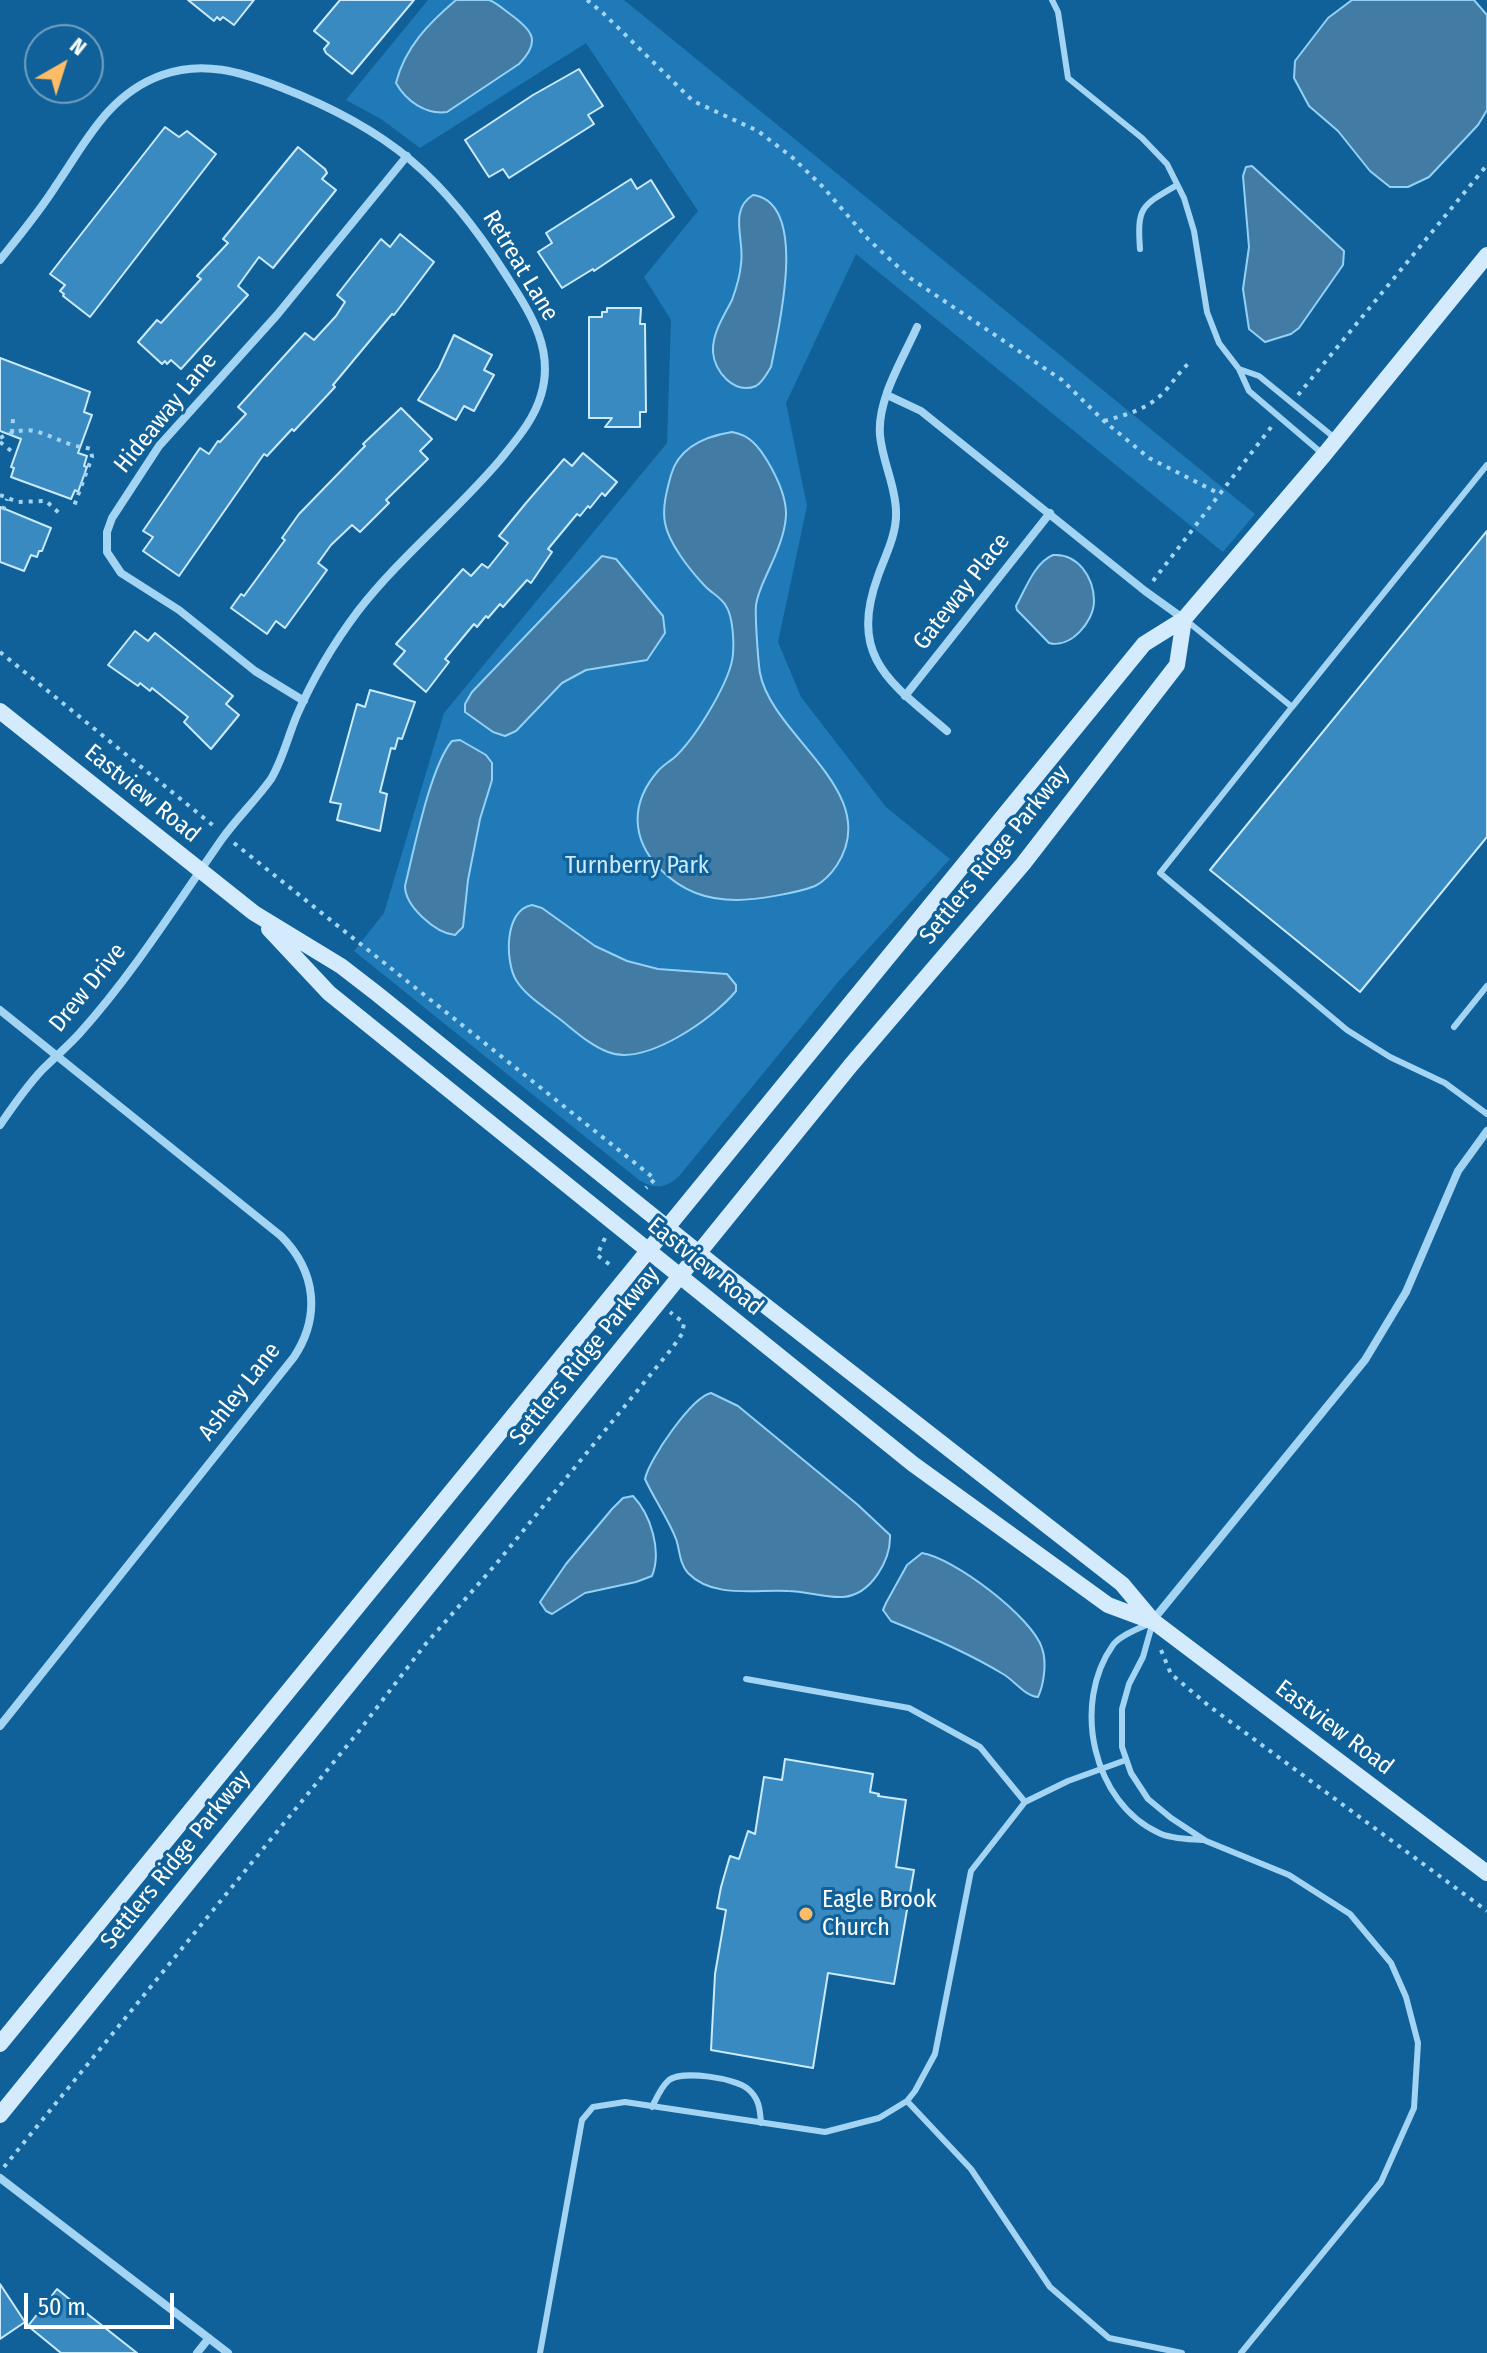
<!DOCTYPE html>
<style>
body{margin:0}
#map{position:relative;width:1487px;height:2353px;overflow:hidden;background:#106199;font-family:"Fira Sans Condensed",sans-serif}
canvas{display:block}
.north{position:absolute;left:24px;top:24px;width:80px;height:80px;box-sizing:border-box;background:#106199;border:2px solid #70a0c2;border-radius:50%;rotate:39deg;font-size:22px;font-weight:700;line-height:32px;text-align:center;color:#fff}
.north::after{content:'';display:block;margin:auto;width:28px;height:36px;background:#ffbc66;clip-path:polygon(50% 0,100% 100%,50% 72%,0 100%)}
.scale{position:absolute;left:24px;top:2293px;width:150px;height:36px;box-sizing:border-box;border:4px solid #fff;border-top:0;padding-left:10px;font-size:24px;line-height:28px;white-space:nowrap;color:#fff;-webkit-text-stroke:6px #106199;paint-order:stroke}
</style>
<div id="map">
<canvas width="1487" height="2353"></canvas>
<div class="north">N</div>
<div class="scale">50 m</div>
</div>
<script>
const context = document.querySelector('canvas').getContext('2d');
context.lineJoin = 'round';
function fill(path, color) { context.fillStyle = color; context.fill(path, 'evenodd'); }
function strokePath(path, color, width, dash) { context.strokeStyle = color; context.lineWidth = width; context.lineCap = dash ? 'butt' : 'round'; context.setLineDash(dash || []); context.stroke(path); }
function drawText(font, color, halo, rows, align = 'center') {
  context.font = font + ' "Fira Sans Condensed",sans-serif'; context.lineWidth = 6; context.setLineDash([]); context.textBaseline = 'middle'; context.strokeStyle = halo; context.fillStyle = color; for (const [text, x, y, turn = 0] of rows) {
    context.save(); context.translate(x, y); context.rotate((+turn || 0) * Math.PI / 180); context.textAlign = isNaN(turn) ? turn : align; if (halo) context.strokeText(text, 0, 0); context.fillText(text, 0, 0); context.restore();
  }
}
fill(new Path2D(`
 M428,0h196l631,514 -32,38 -367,-298 -70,149 21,103 -29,136 23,55 85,110 64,52 -112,123 -158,193c-12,13 -25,15 -41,5l-285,-229 30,-38 60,-200 223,-270 4,-123 -27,-43 54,-66 -112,-168 -166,105 -39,-29 -35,-19z`), '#1f7ab7');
const water = new Path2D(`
 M456,0c10,0 23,0 33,0 7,2 15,10 21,14 22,16 32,27 9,50l-72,48c-21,3 -41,-11 -51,-29 9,-36 33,-60 60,-83z
 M1352,0h122l13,15v95l-9,15 -49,52 -21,10h-18l-20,-16 -32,-40 -29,-25 -15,-28 1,-17 33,-43z
 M1252,166l92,85 -1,14 -44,63 -8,6 -26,8 -16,-13 -6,-40 6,-42 -6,-71 3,-9z
 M753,195c57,8 25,135 18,172 -4,6 -8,15 -15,19 -22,9 -42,-15 -43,-34 -1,-19 11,-36 19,-52 4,-11 8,-24 9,-36 4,-23 -13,-54 12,-69z
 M732,432c18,3 27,15 36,30 24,41 23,60 3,103 -6,14 -13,26 -15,40 -1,11 2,56 4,68 12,64 124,119 77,192 -6,9 -12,16 -22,21 -18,7 -59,14 -78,14 -31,0 -55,-9 -77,-31 -29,-30 -30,-66 -2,-98 5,-6 13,-10 19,-16 19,-19 54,-74 56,-101 1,-13 0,-37 -7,-48 -5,-9 -15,-13 -22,-21 -14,-15 -35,-41 -39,-62 -3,-16 2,-33 6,-48 8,-29 36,-39 61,-43z
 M1053,555c25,-2 41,23 41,46 0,21 -24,48 -45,42l-32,-33 -1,-4c9,-16 19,-44 37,-51z
 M602,556l14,3 47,57 2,17 -18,27 -61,10 -24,13 -46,48 -11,5 -12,-4 -28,-20v-8l7,-12z
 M460,740l26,15 6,8v17l-12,39 -12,61 -5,47 -8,8c-20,-2 -50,-29 -50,-49 9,-36 25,-119 47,-145z
 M532,905l10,3 53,38 32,15 31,8 69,5 9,11v6c-22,27 -91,76 -128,61 -19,-7 -35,-23 -51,-35 -14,-11 -31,-21 -41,-37 -11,-19 -12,-70 16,-75z
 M711,1393l27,13 120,99 32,30c1,25 -19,60 -47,62 -19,1 -37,-6 -55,-6 -32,-2 -75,8 -100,-18 -9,-10 -8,-23 -12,-34 -8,-21 -22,-40 -31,-60 4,-20 47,-82 66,-86z
 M633,1496c18,19 29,55 19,80l-16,6 -51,11 -33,21 -6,-3 -6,-9 26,-38 46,-55 11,-11z
 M922,1553c32,5 110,64 120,95 5,14 2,36 -4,49 -13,-1 -23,-16 -35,-23 -36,-22 -74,-38 -112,-53l-8,-11 3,-7 21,-38z`);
fill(water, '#427ba3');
strokePath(water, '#94d1f8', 2);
const building = new Path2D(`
 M188,0h66l-20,25 -11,-8 -3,3 -3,-3 -3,4z
 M340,0h74l-62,74 -26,-21 -2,-4 5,-6 -15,-12z
 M579,69l24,37 -15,9 6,9 -85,54 -6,-9 -14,8 -24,-37 68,-45z
 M165,127l14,10 8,-6 29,23 -126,163 -27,-21 1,-2 -4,-3 5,-6 -15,-11z
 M298,147l27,22 2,4 -5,6 14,11 -63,78 -14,-11 -21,29 10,9 -67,74 -10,-9 -4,4 -2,-3 -3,3 -24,-22 19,-22 4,3 40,-44 -4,-3 31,-33 -5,-4z
 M631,179l6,10 14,-9 23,37 -80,54 -1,-2 -31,19 -24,-36 14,-9 -6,-10z
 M400,234l34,28 -40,53 -2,-1 -59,71 2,2 -41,44 -2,-2 -25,27 -3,-2 -85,122 -36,-25 10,-14 -10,-6 57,-83 9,6 9,-13 2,1 26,-28 -8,-7 67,-74 9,7 22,-24 9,-14 -8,-7 44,-56 9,8z
 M607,308h34l-1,16h5l1,88h-6v15h-35l7,-9h-23v-101h13v-5h5z
 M454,335l38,20 -8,15 10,5 -20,36 -10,-5 -8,14 -38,-20 21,-32z
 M0,358l90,34 -6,20 8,3 -14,38 9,3 -3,10 3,1 -9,25 -3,-2 -4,9 -60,-22 3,-9 -3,-1 10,-28 -21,-8z
 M401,408l31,31 -12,12 8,8 -42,41 3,3 -29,29 -8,-7 -21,20 -13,18 9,7 -42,58 -9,-7 -9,13 -36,-26 10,-14 3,2 41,-56 -3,-2 17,-24 66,-68 -2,-2z
 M583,453l34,29 -12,14 -3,-3 -12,15 -2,-2 -8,10 -3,-2 -29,35 4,3 -21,31 -4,-3 -24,27 -3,-3 -12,14 -2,-2 -9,11 -3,-3 -29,35 4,3 -23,30 -32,-28 11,-13 -9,-7 67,-75 8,7 11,-12 6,4 20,-25 -9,-7 27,-33 38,-44 8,7z
 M0,507l51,21 -9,23h-3l-2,6 -6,-2 -7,16 -24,-9z
 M1487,531v306l-127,155 -150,-122z
 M135,631l13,10 7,-8 78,63 -7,8 13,11 -28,34 -27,-27 4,-5 -36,-29 -2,3 -10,-8 -2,3 -30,-21z
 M370,690l45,12 -13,37 -4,-1 -3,11 -4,-1 -11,44 7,2 -7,37 -43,-11 4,-16 -11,-2 27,-98 8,3z
 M785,1759l88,15 -3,18 9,2 -1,2 28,4 -10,67 18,3 -20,114 -66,-11 -15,95 -102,-18 4,-76 11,-64 -9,-2 4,-21 9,-31 9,3 9,-28 7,3 9,-57 18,3z
 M0,2284l25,38 -25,17z
 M57,2289l33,27 47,37h-76l-33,-27z`);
fill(building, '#398ac1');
strokePath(building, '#cbeafe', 2);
strokePath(new Path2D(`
 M587,0l16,13 90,88 65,30 35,27 30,29 45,52 42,39 152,102 42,41 45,37 71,36
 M1298,395l189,-230
 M1104,421c24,-7 45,-12 62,-31 9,-11 15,-20 25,-29
 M12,433l1,-14
 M0,438c32,-17 43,-2 73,7 6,2 12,2 18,4l1,8 -19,52
 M0,442l15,12
 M0,495l18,7 28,-1 13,12
 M3,510l4,-11
 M1153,581l119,-155
 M0,652l215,175
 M234,843l421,336 -9,9
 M605,1238l-8,17 16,12
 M1161,1650l10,24 38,32 278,205
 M4,2167l355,-436 65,-85 72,-82 177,-217 9,-13 2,-11 -14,-11`), '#a3d4f4', 4, [4, 6]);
strokePath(new Path2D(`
 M1052,0l6,12 10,66 74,60 25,26 17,34 10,33 13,81 12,31 20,26 10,22 75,64
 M1140,249c-3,-42 1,-43 37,-64
 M1239,369l20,7 77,63
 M1187,621l105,86 -132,166 187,157 43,27 55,26 42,31
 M1292,707l195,-242
 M1454,1027l33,-41
 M1150,1623c-11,6 -30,12 -37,22 -42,59 -20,158 46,188 12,6 30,6 43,7
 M1152,1625l-9,32 -14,27 -7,25v38l9,26 17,26 23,19 35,23 83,34 61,39 41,49 15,34 12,46 -4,65 -33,74 -140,171
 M746,1679l163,29 71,39 45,55
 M907,2101l64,68 79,118 59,51 73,15
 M652,2107c5,-10 9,-20 17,-27 13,-10 67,-2 79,9 11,9 12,20 13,34
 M540,2353l42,-233 11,-13 32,-5 200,30 54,-14 28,-17 8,-10 20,-37 36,-183 54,-69 43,-21 58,-21`), '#a3d4f4', 6);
strokePath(new Path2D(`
 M0,260c20,-25 40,-49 57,-76 30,-44 52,-90 105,-109 41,-15 79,-3 118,12 109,42 164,90 226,188 24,38 49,74 35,120 -7,25 -25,45 -41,65 -45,53 -99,96 -142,151 -24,32 -45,67 -61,104 -9,21 -14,44 -26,64 -15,21 -34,39 -49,60 -46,66 -89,135 -143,195 -12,13 -25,24 -37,36 -16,17 -29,36 -42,55
 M917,327c-14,32 -40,72 -37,108 2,26 16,51 16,77 1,22 -11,44 -18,64 -30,82 13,107 69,155
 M887,395l34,16 224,180 39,28
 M905,696l145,-183
 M304,701l-49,-30 -76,-61 -58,-37 -14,-21v-20l5,-14 47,-72 118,-131 130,-159
 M0,1010l281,226c35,35 40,80 13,121l-294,369
 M1153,1620l212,-260 41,-68 52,-121 29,-40
 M0,2178l228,175
 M197,2353l12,-15`), '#a3d4f4', 8);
strokePath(new Path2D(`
 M0,711l254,202 87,53 35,27 350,282 396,309 31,37 334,252
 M269,929l60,64 584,471 195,141 43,16
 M0,2044l1144,-1400 40,-25 140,-164 163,-200
 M0,2115l851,-1050 172,-201 154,-199 7,-46`), '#d3ebfd', 16);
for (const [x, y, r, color] of [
 [806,1914,8,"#ffbc66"]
]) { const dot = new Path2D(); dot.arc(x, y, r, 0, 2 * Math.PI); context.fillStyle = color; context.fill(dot); strokePath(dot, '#106199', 3); }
drawText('24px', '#fff', '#106199', [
 ["Retreat Lane",520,266,59],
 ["Hideaway Lane",166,413,-51],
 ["Gateway Place",962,592,-52],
 ["Eastview Road",142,794,39],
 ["Settlers Ridge Parkway",995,855,-51],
 ["Drew Drive",88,988,-51],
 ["Eastview Road",705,1267,39],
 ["Settlers Ridge Parkway",585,1356,-51],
 ["Ashley Lane",240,1392,-52],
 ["Eastview Road",1334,1728,37],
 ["Settlers Ridge Parkway",176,1860,-51]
]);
drawText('24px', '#cbeafe', '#106199', [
 ["Turnberry Park",637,866]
]);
drawText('24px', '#fff', '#106199', [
 ["Eagle Brook",822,1900],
 ["Church",822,1928]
], 'left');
</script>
